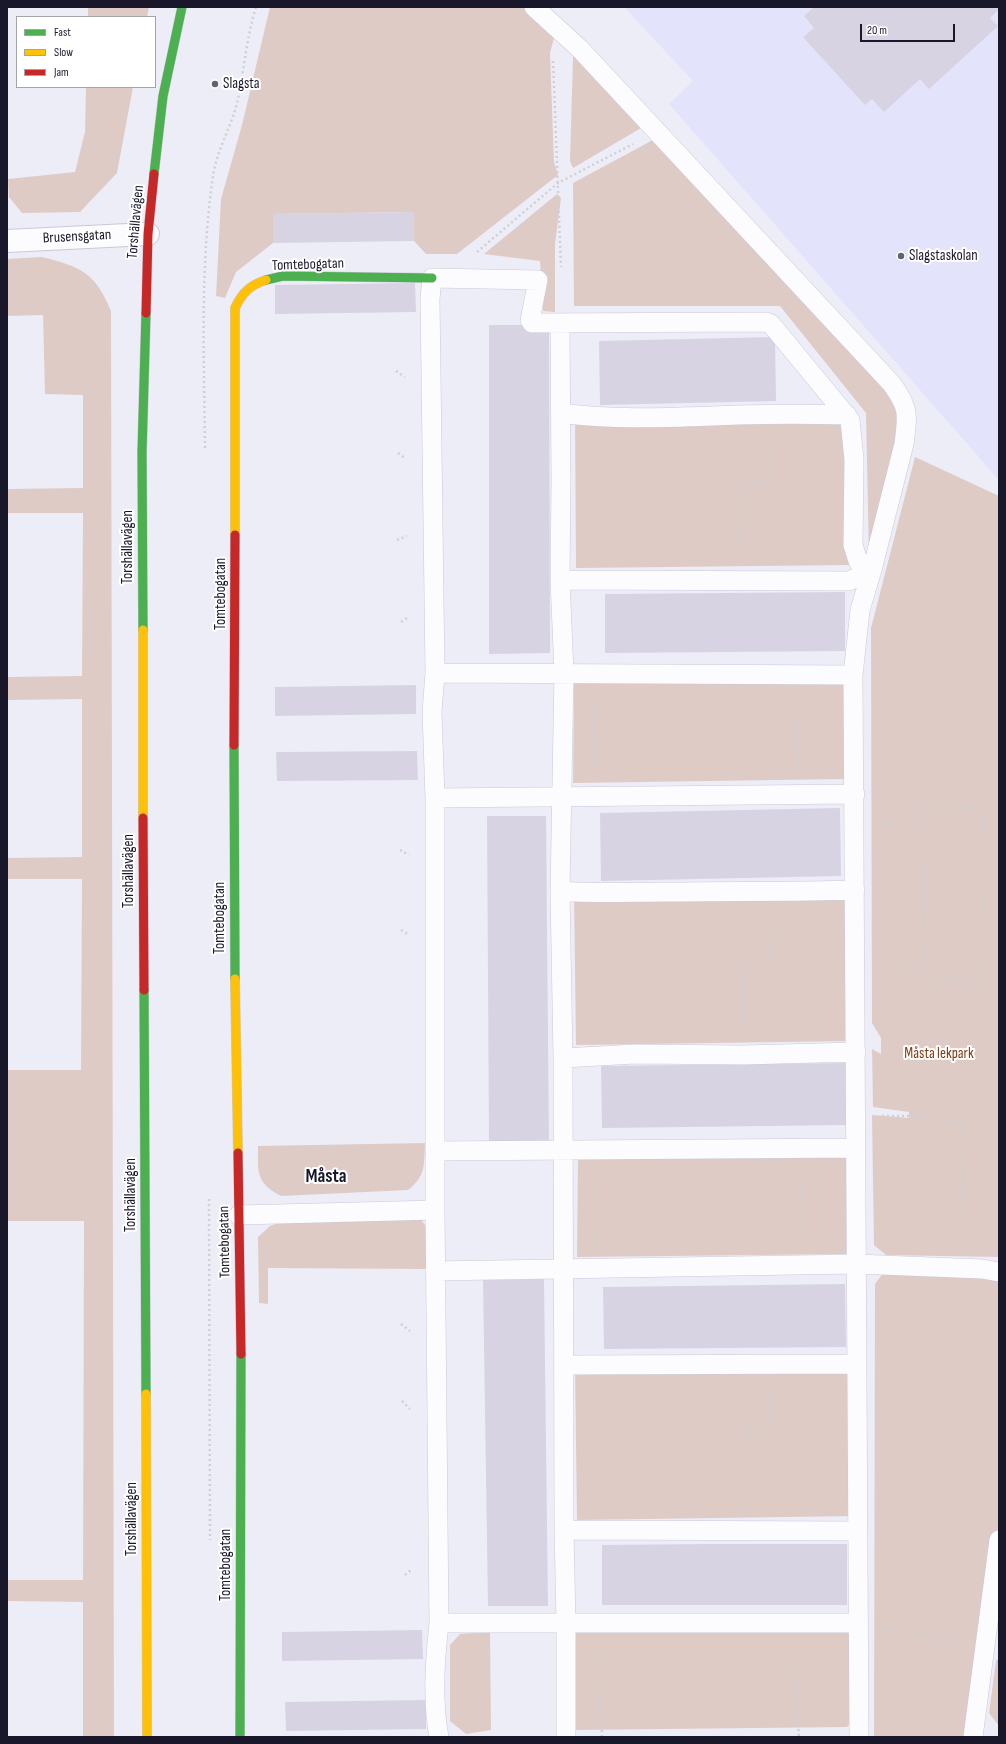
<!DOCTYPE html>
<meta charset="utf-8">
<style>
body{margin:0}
#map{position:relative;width:1006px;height:1744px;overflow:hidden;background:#ededf8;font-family:"Sofia Sans Condensed",sans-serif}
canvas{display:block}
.frame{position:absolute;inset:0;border:8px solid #19182b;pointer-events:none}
.legend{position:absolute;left:16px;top:16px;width:140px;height:72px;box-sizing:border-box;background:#fff;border:1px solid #a3a3aa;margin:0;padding:5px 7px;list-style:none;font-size:12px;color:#19182b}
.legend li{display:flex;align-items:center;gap:8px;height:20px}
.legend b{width:20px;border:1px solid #a3a3aa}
.scale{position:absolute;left:860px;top:24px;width:95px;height:18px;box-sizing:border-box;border:2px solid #19182b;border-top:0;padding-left:5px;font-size:12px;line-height:14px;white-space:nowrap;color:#19182b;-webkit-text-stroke:3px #fff;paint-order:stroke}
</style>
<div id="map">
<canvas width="1006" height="1744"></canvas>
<div class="frame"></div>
<ul class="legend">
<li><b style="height:5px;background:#4caf50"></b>Fast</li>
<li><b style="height:5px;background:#ffc107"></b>Slow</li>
<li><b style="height:5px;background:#c62828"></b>Jam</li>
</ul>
<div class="scale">20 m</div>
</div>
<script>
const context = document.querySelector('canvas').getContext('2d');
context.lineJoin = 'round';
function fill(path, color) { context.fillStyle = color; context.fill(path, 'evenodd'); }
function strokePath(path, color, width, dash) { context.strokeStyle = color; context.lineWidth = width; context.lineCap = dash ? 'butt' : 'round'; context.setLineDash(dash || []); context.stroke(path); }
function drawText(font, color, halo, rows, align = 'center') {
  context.font = font + ' "Sofia Sans Condensed",sans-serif'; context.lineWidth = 4; context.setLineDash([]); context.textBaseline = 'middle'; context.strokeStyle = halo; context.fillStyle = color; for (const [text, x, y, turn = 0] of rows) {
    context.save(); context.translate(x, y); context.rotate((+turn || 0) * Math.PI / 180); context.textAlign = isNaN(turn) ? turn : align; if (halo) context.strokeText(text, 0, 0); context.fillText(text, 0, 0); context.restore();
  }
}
fill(new Path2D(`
 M624,7h375v473l-330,-376 24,-23z`), '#e3e3fb');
fill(new Path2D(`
 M88,7h61l-2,10h-59z
 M270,7h254l17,14 13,17 -4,15 4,109 4,13 -101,79h-31l-12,-13v-29l-141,2v29l-37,29 -11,26 -9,-2 5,-97 21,-74z
 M580,52l73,69 -80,47 -3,-7 3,-104z
 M86,87h47l-16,86 -37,39 -58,1 -13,-16 -1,-18 67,-7 10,-40z
 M664,134l222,239 17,47 -34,137 -3,-144 -86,-107h-206l-1,-123z
 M557,194l4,4 -6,46v68l-12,-1 -3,-50 -56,-7z
 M42,257c39,10 53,15 69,54l3,1426h-31v-135l-76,-1v-21h76l1,-359h-77v-151h74l1,-191h-75v-21l75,-1v-158l-75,1v-23l75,-1 1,-163h-76v-24l76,-1v-93l-38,-1 -2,-79 -36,1v-57z
 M848,412l2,153 -274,3 -1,-153z
 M915,457l84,39v761l-113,-2 -12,-10 -2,-130 37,3v-6l-36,-5 -1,-58 9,5v-16l-9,-15 -1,-395z
 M841,677l13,12 -9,90 -272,4 1,-101z
 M849,888l2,153 -275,4 -2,-153z
 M425,1143c-1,22 1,33 -17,47l-127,6c-26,-14 -23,-24 -23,-50z
 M844,1152l13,11 -8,91 -272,3 1,-101z
 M420,1218l7,10 1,41 -160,-1v36l-9,-1 -1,-66 12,-11 14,-5z
 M883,1273l116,1v252l-29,211h-96l1,-453z
 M855,1364l2,152 -280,4 -2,-153z
 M842,1625l14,11 1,79 -10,12 -272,3 1,-101z
 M490,1632l1,98 -25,4 -16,-13v-76l10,-11z
 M999,1658v68l-10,-13 7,-52z`), '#dfcbc6');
fill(new Path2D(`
 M814,7h185v2l-9,9 8,8 -69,63 -9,-10 -36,33 -12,-13 -7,6 -62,-68 11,-9 -10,-12z
 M414,212v29l-141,2v-29z
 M415,283l1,29 -141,2v-29z
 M489,325h60l1,328 -61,1z
 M775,337l1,64 -176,4 -1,-64z
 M845,592v59l-240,2v-59z
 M416,685v29l-141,2v-29z
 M417,751l1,29 -141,1 -1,-29z
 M840,808l1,68 -240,5 -1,-68z
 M487,816h59l3,328 -60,1z
 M847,1063l1,62 -246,3 -1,-62z
 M544,1279l4,327h-60l-5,-326z
 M845,1284l1,63 -242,2 -1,-62z
 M711,1544h136v61h-245v-60z
 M422,1630l1,29 -141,2v-29z
 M426,1700v29l-140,2 -1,-29z`), '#d8d3e2');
const lane = new Path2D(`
 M534,7l46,42 311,334c18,24 17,31 13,61l-32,126 -23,11 -289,-1
 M560,323l1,158 -1,99 4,93 -4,218 3,167 1,472 2,93v114
 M561,413c58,8 117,4 176,2 37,-1 73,-1 110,0
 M435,673l418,2
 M435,798l420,-4
 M560,891c35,3 70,1 106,1 63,-1 126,0 189,-2
 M563,1058l72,-4 108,1 113,-3
 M435,1151l421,-3
 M239,1215l196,-5
 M435,1271l421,-7 126,5 17,3
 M564,1365l293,-1
 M564,1530l294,1
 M439,1623h419
 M439,1737c-7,-37 -4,-77 0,-114l-4,-413v-412l-3,-86 3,-39 -5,-374 2,-21 106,2 -8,40 2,3 234,-1 5,2 79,96 4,40 -1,85 5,16 4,6 10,3 -12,40 -7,65 6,1062
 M973,1737l26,-197`);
const street = new Path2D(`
 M7,241l141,-7`);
const fast = new Path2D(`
 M154,174l9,-78 19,-89
 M266,280l17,-4 149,2
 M143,630l-1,-178 4,-139
 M234,745l1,234
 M144,990l2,404
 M240,1737l1,-383`);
const slow = new Path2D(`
 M235,535v-227c7,-15 15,-23 31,-28
 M143,630v188
 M235,979l3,174
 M146,1394l1,343`);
const jam = new Path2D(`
 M146,313l2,-79 6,-60
 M234,745l1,-210
 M143,818l1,172
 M238,1153l3,201`);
strokePath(lane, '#c9c9d8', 20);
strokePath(street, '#c9c9d8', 24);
strokePath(fast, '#c9c9d8', 10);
strokePath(slow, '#c9c9d8', 10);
strokePath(jam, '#c9c9d8', 10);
strokePath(new Path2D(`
 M553,61l8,206
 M477,252l81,-69 75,-39
 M396,371l9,6
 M205,448c-1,-90 -5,-182 8,-272 4,-27 19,-50 25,-77 6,-30 9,-63 18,-92
 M398,453l8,6
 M397,540l10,-4
 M740,554v-72l28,-1 1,-40
 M401,622l6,-4
 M593,699l1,71
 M796,701l3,67
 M879,821l43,2 -1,-18 63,4 1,171h-60v-15l-44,2
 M922,823l3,142
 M400,850l9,5
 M401,930l8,5
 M743,1029l1,-69 28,-1v-42
 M882,1116h26l54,7 1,70 -1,48
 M209,1199l1,341
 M800,1240l1,-65
 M594,1243l1,-67
 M401,1324l9,7
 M402,1401l8,8
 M747,1505l-1,-71 26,-3 -1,-40
 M405,1575l7,-6
 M884,1628l75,15
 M795,1649l-1,16 5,72
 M600,1650l2,87`), '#cfcfd4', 2.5, [2, 3]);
strokePath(lane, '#fcfcfe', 19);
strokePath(street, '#fcfcfe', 22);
strokePath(fast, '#4caf50', 9);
strokePath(slow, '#ffc107', 9);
strokePath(jam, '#c62828', 9);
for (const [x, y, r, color] of [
 [215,84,4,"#636373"],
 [901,256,4,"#636373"]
]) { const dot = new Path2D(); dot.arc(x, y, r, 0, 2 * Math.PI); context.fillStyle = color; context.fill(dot); strokePath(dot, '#fff', 1.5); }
drawText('15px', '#19182b', '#fff', [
 ["Slagsta",223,84],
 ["Slagstaskolan",909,256]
], 'left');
drawText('15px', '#19182b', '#fff', [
 ["Torshällavägen",136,222,-85],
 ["Brusensgatan",77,237,-3],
 ["Tomtebogatan",308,265,-2],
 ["Torshällavägen",128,547,-90],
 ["Tomtebogatan",221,594,-90],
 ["Torshällavägen",129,871,-90],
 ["Tomtebogatan",220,918,-90],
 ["Torshällavägen",131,1195,-90],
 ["Tomtebogatan",225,1242,-91],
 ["Torshällavägen",132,1519,-90],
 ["Tomtebogatan",226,1565,-90]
]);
drawText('15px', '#803911', '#fff', [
 ["Måsta lekpark",939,1054]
]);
drawText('bold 19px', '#19182b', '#fff', [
 ["Måsta",326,1177]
]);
</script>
